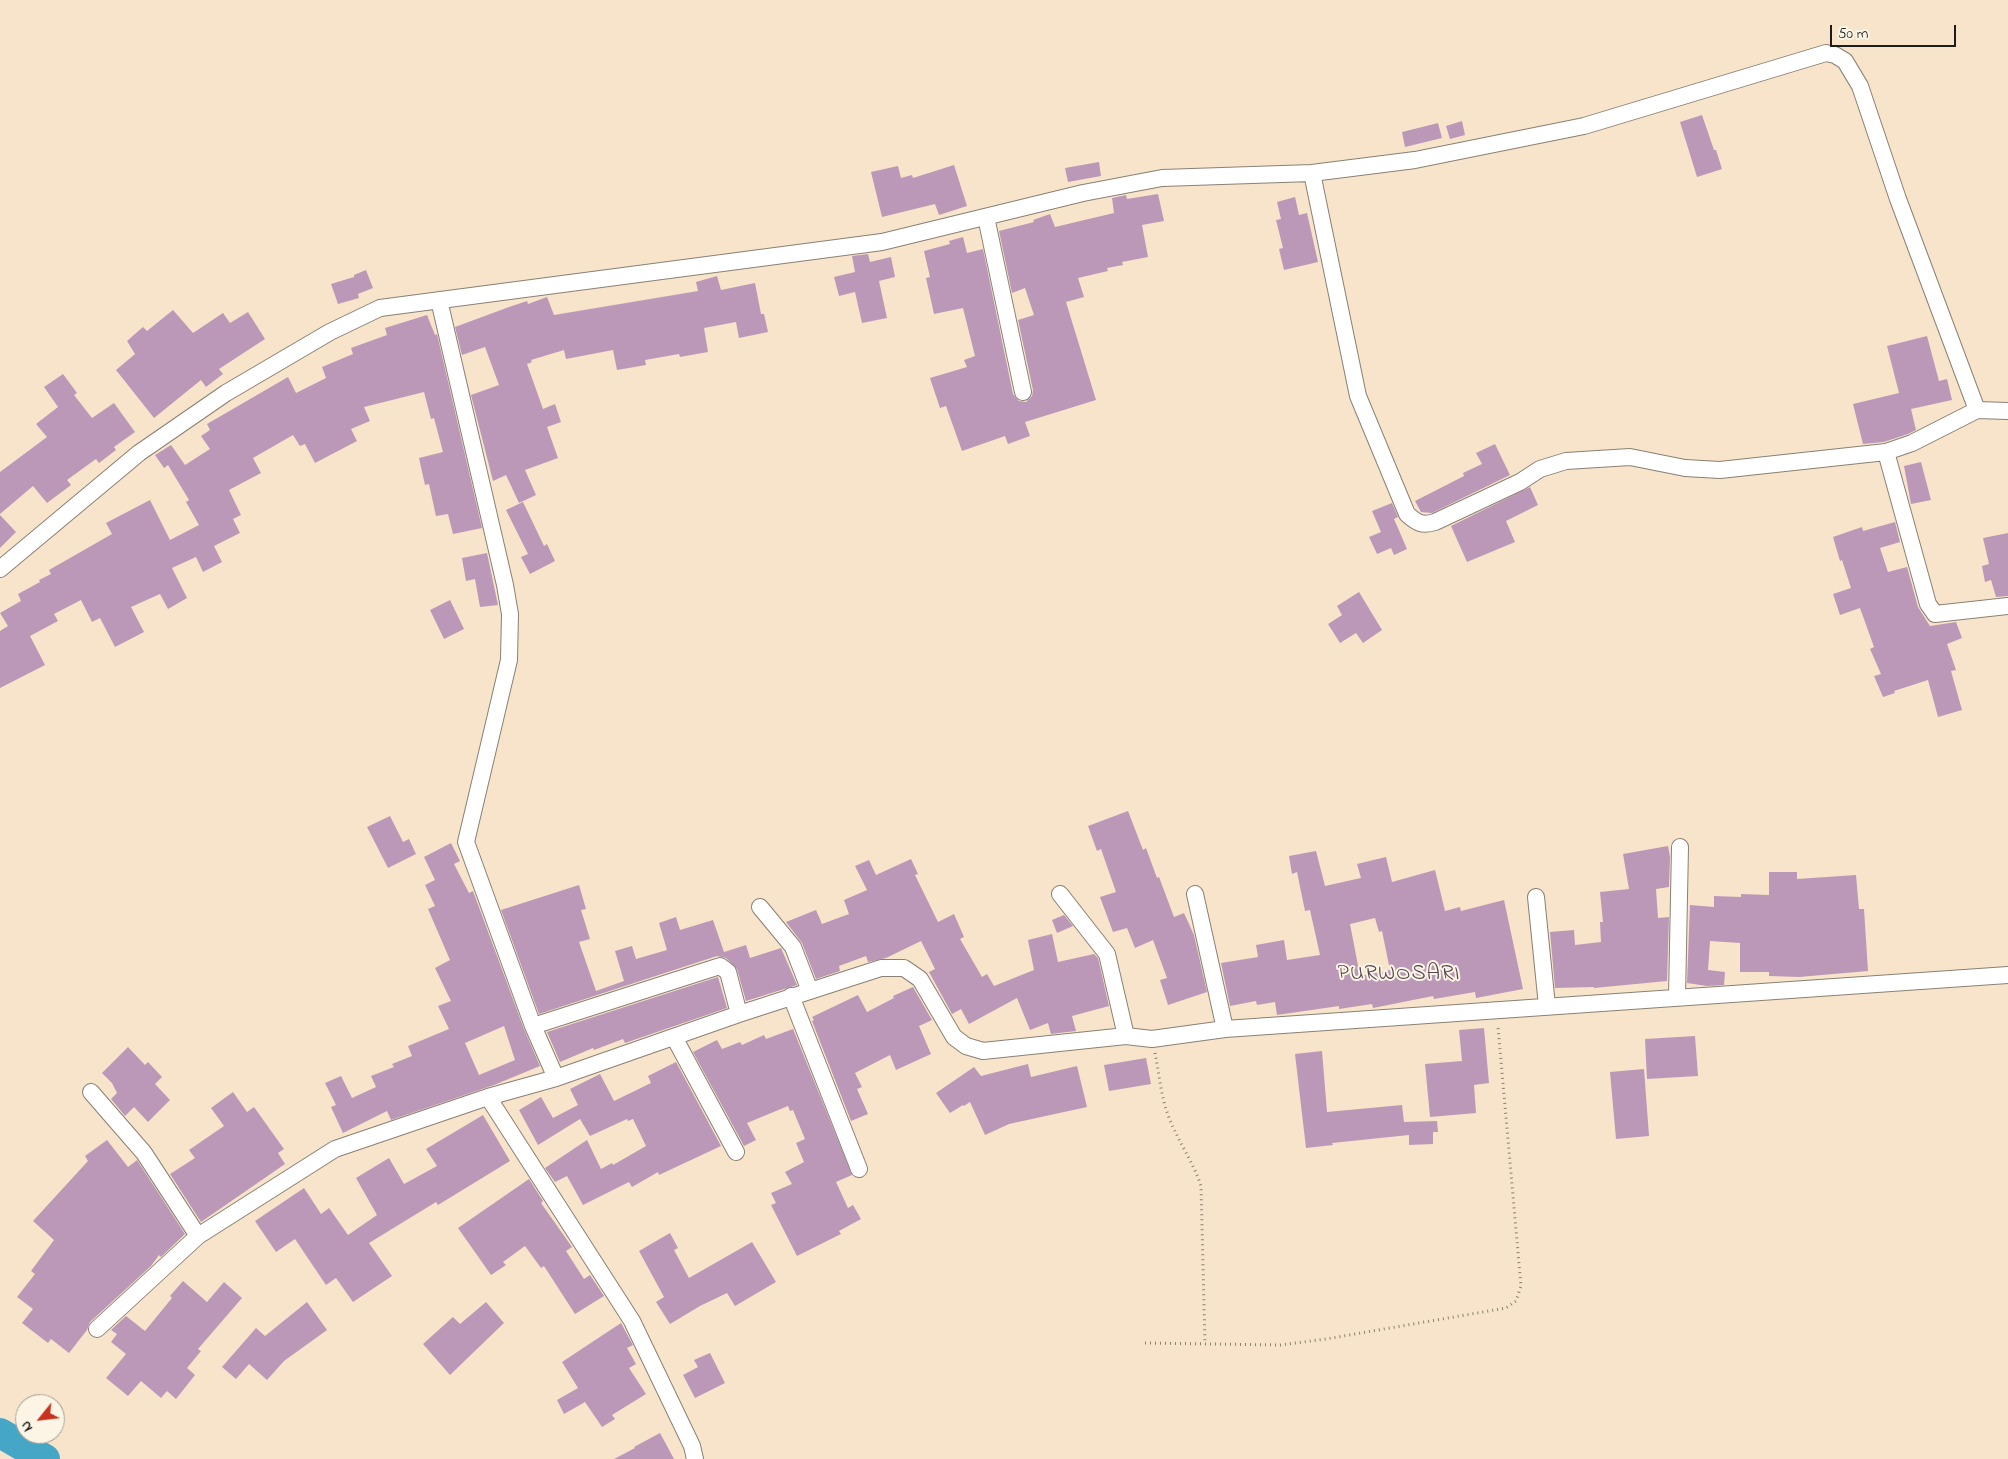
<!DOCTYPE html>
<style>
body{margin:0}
#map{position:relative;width:2008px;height:1459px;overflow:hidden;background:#f7e4cb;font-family:"Indie Flower",sans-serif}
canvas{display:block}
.north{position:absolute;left:15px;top:1394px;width:50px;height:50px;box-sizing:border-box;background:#fcf5e5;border:1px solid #a29e95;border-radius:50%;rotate:241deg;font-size:14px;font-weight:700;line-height:20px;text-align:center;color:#1c1c1c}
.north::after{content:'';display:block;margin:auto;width:18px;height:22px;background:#c8321e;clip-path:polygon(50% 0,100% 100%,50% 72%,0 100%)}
.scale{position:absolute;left:1830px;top:25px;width:126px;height:22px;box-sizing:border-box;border:2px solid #1c1c1c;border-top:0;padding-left:6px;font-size:15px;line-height:18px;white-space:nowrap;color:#1c1c1c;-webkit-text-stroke:4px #fcf5e5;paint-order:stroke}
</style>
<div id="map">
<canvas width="2008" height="1459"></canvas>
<div class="north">N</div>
<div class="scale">50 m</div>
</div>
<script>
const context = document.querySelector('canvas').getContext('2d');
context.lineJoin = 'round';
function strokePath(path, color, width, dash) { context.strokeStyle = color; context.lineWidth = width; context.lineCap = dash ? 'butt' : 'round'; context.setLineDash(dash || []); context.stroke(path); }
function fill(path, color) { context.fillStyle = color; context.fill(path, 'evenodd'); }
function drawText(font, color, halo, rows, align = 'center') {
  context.font = font + ' "Indie Flower",sans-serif'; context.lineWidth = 4; context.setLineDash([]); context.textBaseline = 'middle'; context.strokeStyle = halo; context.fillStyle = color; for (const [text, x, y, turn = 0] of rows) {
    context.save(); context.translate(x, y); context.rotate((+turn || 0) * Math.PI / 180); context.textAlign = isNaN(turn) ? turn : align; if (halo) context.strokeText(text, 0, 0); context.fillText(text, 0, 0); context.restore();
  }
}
strokePath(new Path2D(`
 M0,1433l45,26`), '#45a7c5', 30);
fill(new Path2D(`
 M1702,115l12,35h2l6,19 -25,8 -17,-55z
 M1462,121l3,14 -15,4 -4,-13z
 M1438,123l4,15 -37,9 -3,-15z
 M1099,162l2,14 -33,6 -3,-14z
 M954,165l13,41 -28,9 -4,-11 -53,13 -11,-45 27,-6 3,12 11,-3 1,3z
 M1158,194l6,27 -22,4 6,32 -26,5 1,3 -16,3 1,3 -30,7 6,19 -18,5 30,98 -71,22 5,14 -22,8 -3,-8 -43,15 -16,-45 -6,2 -10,-30 37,-11 -3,-7 11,-4 -12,-48 -29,6 -8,-36 4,-1 -6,-26 26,-7 -1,-3 14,-4 4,16 16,-4 30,145 6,7 7,1 6,-6 1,-6 -15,-70 16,-5 -9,-27 -13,5 -13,-62 35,-9 -1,-2 17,-6 5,13 59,-14 -2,-15 14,-3 1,4z
 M1295,197l4,18 8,-2 11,49 -34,8 -5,-21 4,-1 -7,-28 5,-1 -4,-17z
 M868,254l2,8 21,-5 4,20 -16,4 8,37 -25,5 -7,-31 -16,4 -5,-19 21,-5 -3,-16z
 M366,270l7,18 -15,6 1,4 -21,6 -7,-20 23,-7v-2z
 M717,276l4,14 34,-7 6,31h3l4,18 -29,6 -3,-16 -32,6 4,24 -28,5 -1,-3 -34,6 1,5 -29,5 -4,-20 -47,9 -2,-9 -33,10 1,2 -5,2 16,45 12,-5 6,18 -14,5 11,31 -33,12 11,25 -17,8 -13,-28 -13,6 -22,-86 28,-10 -14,-38 -23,8 -7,-28 54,-20 18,-6 1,3 19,-7 7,18 144,-24 -2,-9z
 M173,310l20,23 30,-20 7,10 18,-11 17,27 -46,30 4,5 -17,13 -5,-7 -47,38 -38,-48 19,-16 -8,-13 16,-14 4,4z
 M427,315l8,20 2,-1 45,194 -29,6 -5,-20 -12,2 -7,-32 -4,1 -6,-27 24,-6 -9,-34 -3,1 -7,-27 -60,15 6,14 -19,8 6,12 -42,22 -10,-19 -5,2 -7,-11 -40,23 8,15 -32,17 12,25 -8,4 7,14 -26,13 8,16 -19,10 -7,-15 -24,11 15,30 -19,11 -8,-15 -29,13 13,25 -29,15 -15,-29 -8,4 -11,-22 -27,14 4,7 -28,15 15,29 -45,23v-57l8,-5 -8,-13 21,-12 -3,-7 22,-12 -1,-2 12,-6 -2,-4 63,-36 -6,-11 44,-23 20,40 29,-15 -13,-23 3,-2 -21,-35 -4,3 -9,-13 16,-10 14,20 25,-16 -9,-13 9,-6 -3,-6 81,-47 8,16 30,-15 -4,-11 31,-13 -2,-6 36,-13 -2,-7z
 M1927,336l12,45 8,-2 5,21 -41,9 5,21 -8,4 -24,8 -21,2 -10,-40 46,-11 -12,-47z
 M63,374l14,19 -3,2 18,23 22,-15 21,29 -21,15 2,3 -17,13 -3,-4 -29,21 4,5 -24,18 -14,-17 -33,28v-42l47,-35 -11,-13 22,-17 -14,-20z
 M1495,444l15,31 -78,38 -11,-1 -6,-11 49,-25 -1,-3 19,-9 -6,-11z
 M1921,462l10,38 -20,4 -7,-38z
 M1530,487l8,18 -32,16 9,21 -48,20 -16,-36z
 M523,502l21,44 3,-2 8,17 -25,13 -9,-17 7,-3 -22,-44z
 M1392,503l6,14 -4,2 13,30 -13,6 -3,-7 -14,6 -8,-17 12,-5 -9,-21z
 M0,515l16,17 -16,16z
 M1895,522l5,20 -20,6 8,24 19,-5 11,40 12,19 26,-4 6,16 -15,6 9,26 -5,1 11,39 -24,7 -10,-37 -34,11 1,2 -12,4 -9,-21 7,-2 -11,-25 4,-2 -14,-39 -20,7 -7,-21 18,-6 -9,-28 -2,1 -7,-24 29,-10 1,4z
 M2008,533v63l-12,1 -5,-17 -6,2 -3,-16 7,-2 -6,-26z
 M487,553l11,52 -18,2 -5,-28 -9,2 -4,-23z
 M1359,592l23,38 -19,13 -7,-10 -16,10 -12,-19 14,-9 -5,-9z
 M450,600l14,29 -20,10 -14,-29z
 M1128,811l15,39 3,-2 11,30 2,-1 15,40 10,-4 10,22 13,57 -39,13 -8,-25 7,-2 -14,-38 -18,8 -8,-20 -14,4 -13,-35 16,-5 -15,-43 -4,2 -9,-25z
 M390,816l13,26 6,-3 7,15 -28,14 -21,-41z
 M451,843l9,18 -6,3 15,29 4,-2 51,138 16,37 -46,19 -103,35 -4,-9 -44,22 -12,-26 5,-2 -11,-22 16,-7 11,22 24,-11 -5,-11 23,-9 -2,-3 20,-8 -4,-10 41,-17 -11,-23 13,-5 -16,-33 15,-8 -22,-51 7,-3 -10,-21 10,-5 -11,-23zM504,1026l11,34 -36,15 -14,-32z
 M1668,846l2,11 -1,30 -13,2 2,29 11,-1 -2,64 -73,7v-1l-39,1 -5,-56 24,-2 1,15 26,-3 -1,-20h3l-3,-30 29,-3 -6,-35z
 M1316,851l9,35 36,-8 -4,-14 29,-7 6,25 43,-12 10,41 15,-4 1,4 43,-11 19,89 -47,9 -1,-6 -41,7 -1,-3 -60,12 -1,-4 -33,5v-3l-62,9 -2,-13 -18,3 -1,-4 -26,5 -9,-43 37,-6 -2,-12 28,-5 3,20 33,-5 -10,-45 -5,1 -8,-39 -5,2 -3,-18zM1375,918l4,14 3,-1 8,39 -30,6 -10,-52z
 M911,859l7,15 -3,1 23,47 16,-8 10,23 -4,2 22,38 5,-3 7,12 40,-16 -6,-30 24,-6 6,28 36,-8 4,4 11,48 -37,10 4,15 -25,3 -3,-11 -18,7 -13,-32 -48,26 -8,-15 -9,5 -23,-42 6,-3 -14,-28 -35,17 -18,4 -2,-6 -27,10 1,5 -24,8 -14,-36 -16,-21 30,-12 6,14 27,-10 -5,-14 23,-10 -12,-24 14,-6 7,15z
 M1769,872h28v7l59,-4 3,34h5l4,62 -69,6 -30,-1v-4h-29v-29l-30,-2 -2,29 17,2 -1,13 -17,1 -20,-3 3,-78 24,2v-11l27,1v-3l28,1z
 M579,885l7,24 -5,1 9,29 -11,3 17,49 28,-10 -9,-30 17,-5 4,13 31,-9 -8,-27 17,-6 4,13 33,-10 11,32 22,-7 4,13 31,-10 16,37 -51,16 -9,-32 -11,-11 -9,-2 -178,58 -38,-104z
 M1064,915l9,11 -16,7 -5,-13z
 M718,977l9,31 -102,35 -2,-4 -29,11 -1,-2 -33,14 -13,-30z
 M913,987l19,33 -13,6 12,28 -35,16 -6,-15 -35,18 7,14 -5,2 11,25 -17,7 -39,-100 2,-1 -2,-3 46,-22 9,17 27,-14 -1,-2z
 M1484,1028l5,55 -15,2 2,28 -46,4 -5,-53 37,-3 -3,-31z
 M793,1029l59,146 -16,7 12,26 5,-3 8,14 -22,12 2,3 -44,22 -26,-51 5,-2 -5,-10 21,-9 -7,-12 19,-10 -8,-19 9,-4 -12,-29 -3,1 -2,-5 -41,17 9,17 -12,6 -51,-94 24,-12 5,9 18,-7 2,3 22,-10 2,4z
 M1695,1036l3,40 -51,3 -2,-40z
 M128,1047l17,18 3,-3 14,15 -7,7 15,16 -22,22 -14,-15 -9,9 -14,-17 6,-6 -5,-10 -10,-10z
 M1322,1051l5,61 75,-7 2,17 33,-1 1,11h-5v12l-24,1v-10l-77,8 1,2 -27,3 -11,-94z
 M1146,1058l5,26 -42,7 -5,-26z
 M676,1062l45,84 -62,29 -1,-3 -26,15 -3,-5 -46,23 -16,-29 -12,6 -10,-14 42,-28 14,29 11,-6 1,2 33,-19 -13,-27 -5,2 -1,-2 -37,17 -10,-17 -42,26 -19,-35 22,-13 12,21 25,-13 -8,-16 30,-15 14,27 37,-18 -3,-7z
 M1028,1064l3,13 46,-11 10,41 -78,17 -24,11 -15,-33 -6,4 -1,-1 -13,8 -14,-20 38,-26 7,9z
 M1644,1069l5,67 -33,3 -6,-67z
 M233,1092l14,20 7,-5 30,42 -6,4 7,11 -84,58 -31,-48 25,-16 -6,-8 35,-24 -13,-18z
 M483,1115l27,46 -72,44 -2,-3 -67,41 23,33 -39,26 -17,-24 -10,7 -31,-46 -19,13 -21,-31 49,-33 17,26 8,-6 19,27 29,-20 -21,-37 33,-20 15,26 33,-18 -11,-17z
 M107,1140l21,27 9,-7 48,74 -24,23 -2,-2 -8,11 -61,56 -3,8 -18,23 -18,-14 -3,4 -26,-20 11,-14 -16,-12 18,-23 -4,-3 23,-31 -21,-19 55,-60 -3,-5z
 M529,1179l14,22 -2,2 31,44 -6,4 18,28 6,-4 14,21 -29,18 -31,-48 -3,2 -16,-22 -22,16 3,3 -15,10 -33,-47z
 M670,1233l8,15 -4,2 15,28 63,-36 24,40 -41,24 -8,-13 -27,13 -30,18 -14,-22 8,-5 -25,-46z
 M183,1281l24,21 17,-20 18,16 -44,51 3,2 -14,17 8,7 -19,24 -9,-8 -6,7 -20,-17 -13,15 -22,-18 20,-24 -15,-12 6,-8 -6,-4 15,-14 19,15 27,-33 -2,-2z
 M307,1302l20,28 -43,31 -17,19 -18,-16 -13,15 -14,-12 34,-39 9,8z
 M486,1302l18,21 -54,52 -27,-31 30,-27 7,7z
 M621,1323l12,22 -6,3 9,16 -7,4 17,26 -34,21 3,4 -13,8 -17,-25 -21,12 -7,-14 21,-12 -16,-26z
 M710,1353l15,30 -30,15 -12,-23 15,-8 -4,-7z
 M660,1433l14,26h-60l21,-11 -1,-1z`), '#bc98b8');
const minor = new Path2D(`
 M1312,173l46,223 49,118c10,9 15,12 28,8l85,-40 20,-13 26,-8 64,-4 55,11 35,2 166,-18
 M986,217l37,175
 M439,300l66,285 5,29 -1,46 -43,182 67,184 23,52
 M1977,410l-65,33 -26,9 42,152 7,10 73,-8
 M0,569l139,-116 87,-60 104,-61 50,-24 502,-66 201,-49 79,-15 150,-5 103,-13 169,-34 242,-73 9,2 10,6 15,25 38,113 79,211 31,1
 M1060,894l47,60 19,82
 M1195,894l30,135
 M1536,897l11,109
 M760,907l33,40 17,44
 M791,996l68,173
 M1677,997l3,-150
 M533,1026l187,-60 8,6 11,42
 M674,1037l62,115
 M91,1092l53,61 54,83
 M488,1097l144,224 60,125 3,13
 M97,1329l101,-93 137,-87 153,-52 68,-19 183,-64 142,-46h23l16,11 34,58 12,9 17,5 143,-15 26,3 73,-10 783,-54`);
strokePath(minor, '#8a8074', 18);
strokePath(new Path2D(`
 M1155,1053c4,20 6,43 13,62 9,25 25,46 33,71l4,158
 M1145,1343l135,2 46,-6 180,-31 10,-7 5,-15 -23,-259`), '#8a8074', 3, [1, 4]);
strokePath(minor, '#fff', 16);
context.letterSpacing = '1px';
drawText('22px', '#544753', '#fcf5e5', [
 ["PURWOSARI",1399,975]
]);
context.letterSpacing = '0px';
</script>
